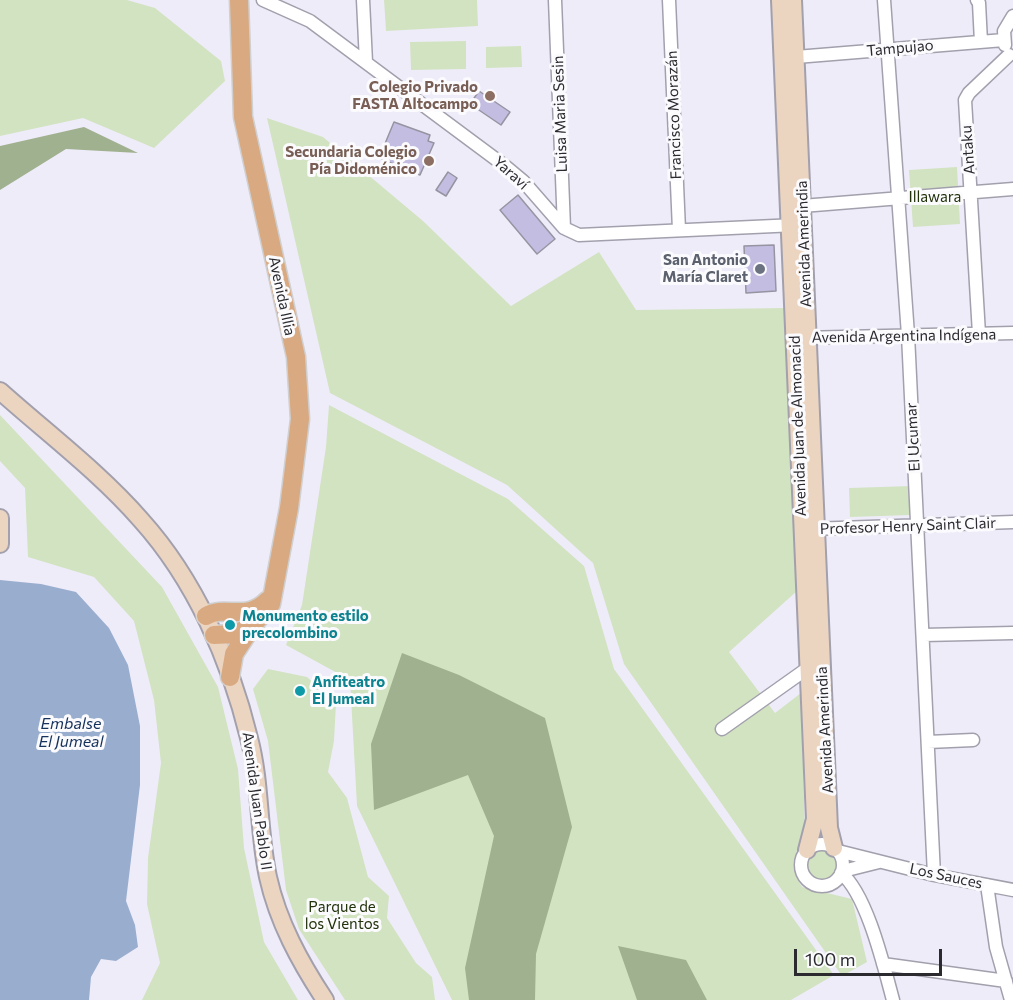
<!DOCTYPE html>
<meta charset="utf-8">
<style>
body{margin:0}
#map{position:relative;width:1013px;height:1000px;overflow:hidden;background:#efecfa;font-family:Commissioner,sans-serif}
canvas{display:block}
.scale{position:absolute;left:794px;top:949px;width:148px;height:27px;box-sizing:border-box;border:3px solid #2b2a2f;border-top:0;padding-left:8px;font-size:18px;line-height:21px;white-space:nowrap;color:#2b2a2f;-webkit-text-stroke:4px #fbfbfe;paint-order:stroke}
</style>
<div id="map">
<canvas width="1013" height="1000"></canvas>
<div class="scale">100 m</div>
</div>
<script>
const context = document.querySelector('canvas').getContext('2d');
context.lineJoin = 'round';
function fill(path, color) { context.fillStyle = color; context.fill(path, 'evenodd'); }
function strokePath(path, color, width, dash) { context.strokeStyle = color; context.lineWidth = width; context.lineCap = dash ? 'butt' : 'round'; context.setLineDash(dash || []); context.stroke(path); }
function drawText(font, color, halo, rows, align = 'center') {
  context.font = font + ' Commissioner,sans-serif'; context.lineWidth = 6; context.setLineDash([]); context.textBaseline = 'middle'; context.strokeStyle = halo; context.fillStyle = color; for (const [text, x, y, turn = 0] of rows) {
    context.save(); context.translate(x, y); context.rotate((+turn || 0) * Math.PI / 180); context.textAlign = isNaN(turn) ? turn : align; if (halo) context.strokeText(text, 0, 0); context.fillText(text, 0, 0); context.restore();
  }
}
fill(new Path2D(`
 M0,0h127l28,8 66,53 4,20 -71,67 -71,-30 -83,18z
 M384,0h93l1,26 -92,5z
 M466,41v28l-55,1 -1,-28z
 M521,46l1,21 -36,1v-21z
 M267,118l56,19 100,84 88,85 88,-54 37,58 149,-2 12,283 -68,61 46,61 26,-20 4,142c-12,22 -16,30 -3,52l50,12 15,63 -25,14 -218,-312 -31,-101 -86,-78 -177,-92z
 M957,167l3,57 -47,3 -4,-57z
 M329,405l179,94 76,67 30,103 220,306 -43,25h-339l-95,-194 -7,-126 -64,-35 16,-40 24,-158z
 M0,415l162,172 56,100 20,82 6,79 20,94 34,58h-156l18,-37 -13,-59 1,-46 13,-95 -7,-63 -20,-79 -40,-44 -66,-20 -3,-69 -25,-27z
 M911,486v29l-61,2 -1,-29z
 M268,669l39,8 29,26 -2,38 -6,31 19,26 21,79 21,19 -2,22 29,45 16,14 3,23h-90l-46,-71 -13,-39 -18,-149 -15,-52z
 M806 865a15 15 0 1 1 30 0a15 15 0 1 1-30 0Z`), '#d2e3c1');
fill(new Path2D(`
 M84,127l54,26 -72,-4 -66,41v-44z
 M402,653l57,22 86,43 27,109 -36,127 -1,46h-66l-4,-32 29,-132 -26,-61 -94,35 -3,-66z
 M618,946l68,14 21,40h-70z`), '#a0b18f');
fill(new Path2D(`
 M0,580l41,4 35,8 33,36 19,37 12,61v59l-14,116 9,24 3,22 -22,14 -15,-2 -10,18 -2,23h-89z`), '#99aece');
const building = new Path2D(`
 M479,91l31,21 -9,13 -31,-21z
 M394,122l36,13 -2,6 6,2 -14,32 -41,-17z
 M448,172l9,6 -11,18 -10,-6z
 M518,195l37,44 -18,15 -37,-44z
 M774,245l2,46 -30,2 -2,-47z`);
fill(building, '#c4bde2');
strokePath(building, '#9694a1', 1.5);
const street = new Path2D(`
 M263,0l47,21 195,145 18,15 41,47 15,7 217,-10
 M363,0l3,62
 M555,0l9,228
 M669,0l10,230
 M884,0l24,335 26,540
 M977,0l2,3 2,39
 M1005,45l-1,-14 9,-15
 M796,57l208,-17
 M802,206l211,-17
 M979,334l-14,-234 4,-7 40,-38
 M801,338l212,-5
 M810,529l203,-7
 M923,635l90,-2
 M722,729l86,-61
 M928,742l45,-2
 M801 865a21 21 0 1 1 42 0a21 21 0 1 1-42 0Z
 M838,851l96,24 79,15
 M843,871l36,-9
 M841,873c26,21 43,94 52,127
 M987,885l9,62 15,53
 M883,964l123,17`);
const secondary = new Path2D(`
 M780,0l35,819 -8,31
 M793,0l36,828 5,20
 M0,391c47,42 99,81 141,129 54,60 89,140 108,218 12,45 9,93 19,139 10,45 32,85 57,123
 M0,518v26`);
const primary = new Path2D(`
 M206,616c21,-12 39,7 62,-16
 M214,635l22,-1 18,-10 17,-20 18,-96 11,-89 -4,-62 -53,-240 -4,-117
 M230,677l4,-23 17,-26`);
strokePath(street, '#a3a0ad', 15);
strokePath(secondary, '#a3a0ad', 20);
strokePath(primary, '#d0d0d1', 21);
strokePath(street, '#fff', 12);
strokePath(secondary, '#ecd5c0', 16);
strokePath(primary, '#d9aa82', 18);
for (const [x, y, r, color] of [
 [490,96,6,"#8d6e63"],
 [429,161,6,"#8d6e63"],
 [760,269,6,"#6b7280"],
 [230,625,6,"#0f9aa8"],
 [300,691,6,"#0f9aa8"]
]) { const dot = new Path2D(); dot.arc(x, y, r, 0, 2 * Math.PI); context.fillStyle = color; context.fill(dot); strokePath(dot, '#fbfbfe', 2); }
drawText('15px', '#2b2a2f', '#fbfbfe', [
 ["Tampujao",900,48,-5],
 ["Luisa Maria Sesin",560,114,-92],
 ["Francisco Morazán",674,115,-92],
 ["Antaku",968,150,-94],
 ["Yaraví",511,173,42],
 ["Avenida Amerindia",804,244,-92],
 ["Avenida Illia",282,296,78],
 ["Avenida Argentina Indígena",904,336,-1],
 ["Avenida Juan de Almonacid",798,426,-92],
 ["El Ucumar",913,437,-93],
 ["Profesor Henry Saint Clair",908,526,-2],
 ["Avenida Amerindia",825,730,-93],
 ["Avenida Juan Pablo II",257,801,82],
 ["Los Sauces",946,876,12]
]);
drawText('bold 15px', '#785e54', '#fbfbfe', [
 ["Colegio Privado",478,87],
 ["FASTA Altocampo",478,104],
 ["Secundaria Colegio",417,152],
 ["Pía Didoménico",417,169]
], 'right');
drawText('15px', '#21320a', '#fbfbfe', [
 ["Illawara",935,197],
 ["Parque de",342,907],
 ["los Vientos",342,924]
]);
drawText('bold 15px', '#5b616d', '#fbfbfe', [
 ["San Antonio",748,260],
 ["María Claret",748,277]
], 'right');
drawText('bold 15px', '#0d838f', '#fbfbfe', [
 ["Monumento estilo",242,616],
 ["precolombino",242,633],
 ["Anfiteatro",312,682],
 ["El Jumeal",312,699]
], 'left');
drawText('italic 16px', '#15315b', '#fbfbfe', [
 ["Embalse",71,724],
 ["El Jumeal",71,742]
]);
</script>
